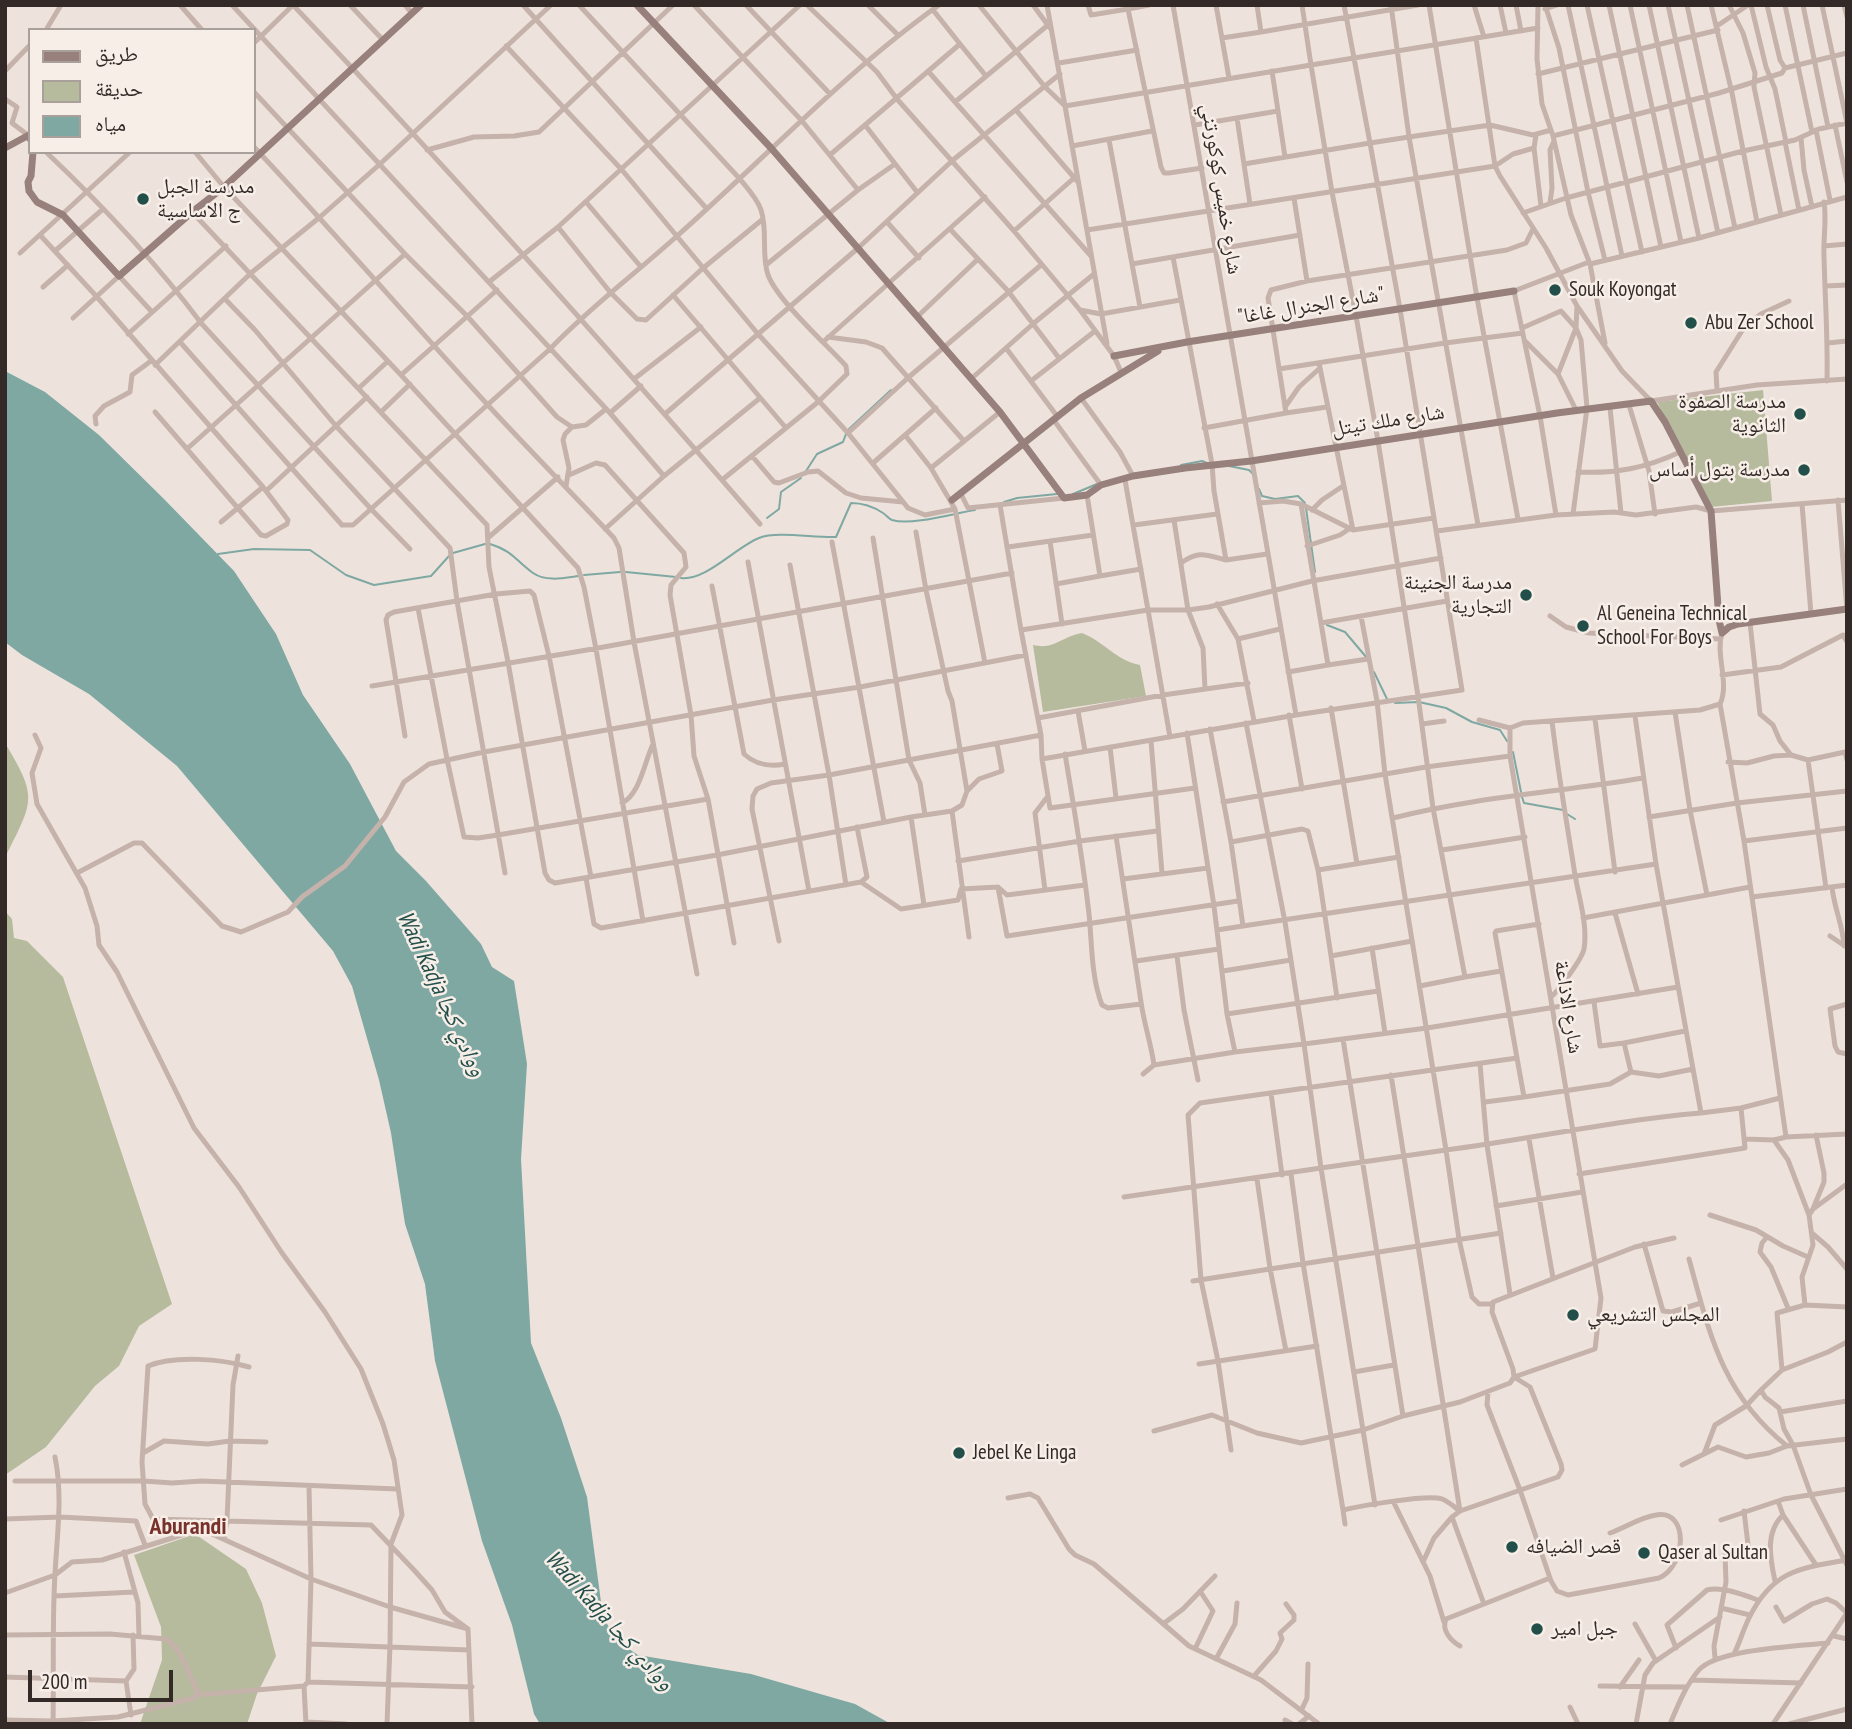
<!DOCTYPE html>
<meta charset="utf-8">
<style>
body{margin:0}
#map{position:relative;width:1852px;height:1729px;overflow:hidden;background:#eee3dc;font-family:"PT Sans Narrow","Noto Naskh Arabic",sans-serif}
canvas{display:block}
.frame{position:absolute;inset:0;border:7px solid #332a28;pointer-events:none}
.legend{position:absolute;left:28px;top:28px;width:228px;height:126px;box-sizing:border-box;background:#f7eee8;border:2px solid #a9a09b;margin:0;padding:9px 12px;list-style:none;font-size:21px;color:#332a28}
.legend li{display:flex;align-items:center;gap:14px;height:35px}
.legend b{width:35px;border:2px solid #a9a09b}
.scale{position:absolute;left:28px;top:1670px;width:145px;height:32px;box-sizing:border-box;border:4px solid #332a28;border-top:0;padding-left:9px;font-size:21px;line-height:24px;white-space:nowrap;color:#332a28;-webkit-text-stroke:5px #f7eee8;paint-order:stroke}
</style>
<div id="map">
<canvas width="1852" height="1729"></canvas>
<div class="frame"></div>
<ul class="legend">
<li><b style="height:9px;background:#98817c"></b>طريق</li>
<li><b style="height:19px;background:#b6bb9e"></b>حديقة</li>
<li><b style="height:19px;background:#7fa8a3"></b>مياه</li>
</ul>
<div class="scale">200 m</div>
</div>
<script>
const context = document.querySelector('canvas').getContext('2d');
context.lineJoin = 'round';
function fill(path, color) { context.fillStyle = color; context.fill(path, 'evenodd'); }
function strokePath(path, color, width, dash) { context.strokeStyle = color; context.lineWidth = width; context.lineCap = dash ? 'butt' : 'round'; context.setLineDash(dash || []); context.stroke(path); }
function drawText(font, color, halo, rows, align = 'center') {
  context.font = font + ' "PT Sans Narrow","Noto Naskh Arabic",sans-serif'; context.lineWidth = 5; context.setLineDash([]); context.textBaseline = 'middle'; context.strokeStyle = halo; context.fillStyle = color; for (const [text, x, y, turn = 0] of rows) {
    context.save(); context.translate(x, y); context.rotate((+turn || 0) * Math.PI / 180); context.textAlign = isNaN(turn) ? turn : align; if (halo) context.strokeText(text, 0, 0); context.fillText(text, 0, 0); context.restore();
  }
}
fill(new Path2D(`
 M1763,390l9,111 -61,6 -54,-105z
 M1082,633c21,8 35,28 58,32l6,31 -103,16 -10,-67c22,5 27,-8 49,-12z
 M5,743c34,56 28,58 0,115z
 M5,911l7,8 2,19 13,3 36,36 109,327 -33,22 -20,40 -24,20 -49,61 -41,28z
 M195,1534l51,35 16,34 14,53 -19,38 -10,30h-107l22,-64 -1,-33 -27,-72z`), '#b6bb9e');
fill(new Path2D(`
 M5,371l40,21 54,43 64,63 71,73 42,63 27,61 47,69 46,87 30,30 55,63 11,23 22,14 13,83 -6,95 10,184 30,75 26,79 16,120 14,24 21,14 113,19 104,30 36,20h-351l-6,-10 -22,-89 -30,-84 -47,-180 -10,-77 -20,-60 -14,-91 -12,-53 -27,-94 -19,-35 -156,-185 -88,-72 -67,-39 -17,-13z`), '#7fa8a3');
strokePath(new Path2D(`
 M849,429l42,-39
 M1181,465l21,-4 5,2
 M1229,466l20,4 4,4
 M806,471l11,-17 26,-12 3,-8
 M1259,489l3,7 13,3 23,-3 7,7
 M1073,494l24,-10
 M1004,502l13,-4 40,-4
 M1306,508l9,64
 M767,518l12,-9 2,-17 20,-14
 M490,544c23,7 26,17 43,29 13,9 31,5 45,3
 M453,553l32,-9
 M218,554l36,-5 56,1 36,25 28,10 57,-9 18,-20
 M626,572l50,5
 M584,575l36,-3
 M681,578c25,3 55,-31 78,-40 18,-7 55,0 77,-1l15,-34c11,0 23,4 32,10 3,2 6,6 9,7 20,6 63,-7 83,-10
 M1327,625l18,7 22,26
 M1374,672l13,27
 M1395,703l24,-1 27,6 26,14 28,8 7,11
 M1513,752l8,40
 M1522,797l2,6 39,7
 M1567,814l8,5`), '#7fa8a3', 2);
strokePath(new Path2D(`
 M180,5l22,25
 M232,5l378,408 54,63
 M293,5c160,169 315,343 467,519
 M350,5l33,35
 M405,5l7,8
 M523,5l184,204
 M579,5l160,173c8,10 18,20 22,32 7,20 0,44 7,65 10,26 58,69 78,91l1,8 -29,28 -96,78
 M694,5l108,116 56,69 -92,75
 M746,5l84,89
 M807,5l70,67 20,27 117,132 66,79 34,46 7,16
 M868,5l30,30
 M979,5l66,82 20,19 42,238
 M1033,5l17,23
 M1047,5l18,101 246,-41 21,127 24,124 22,125 40,255 15,112 32,169 -45,9
 M1088,5l3,10 37,-6
 M1149,5l-21,4 33,158 3,6h5l33,-5
 M1173,5l123,710 166,-25 -62,-381 -30,-166 39,-6 69,388
 M1216,5l13,73
 M1257,5l4,27 157,-27
 M1302,5l9,60 227,-37
 M1391,5l18,132 81,-12 43,10 18,-5
 M1429,5l48,293 41,221
 M1474,5l10,32
 M1500,5l6,28
 M1516,5l5,26
 M1538,5l-1,54 5,45 11,32 18,79 19,49 109,-26 148,-41
 M1568,5l54,251
 M1587,5l55,247
 M1609,5l52,242
 M1630,5l51,237
 M1649,5l50,233
 M1668,5l50,228
 M1687,5l48,223
 M1711,5l21,88 25,129
 M1729,5l14,28 12,40 -1,14 27,128
 M1751,5l15,62 9,22 11,53
 M1767,5l13,55 5,8
 M1785,5l27,127
 M1803,5l25,122
 M1822,5l25,118
 M1844,5l3,12
 M1546,8l13,40 29,144 17,68
 M1545,9l12,-4
 M1048,25l-93,77 136,154
 M1717,26l31,-21
 M46,30l15,-25
 M1222,38l39,-6
 M1476,38l19,128 5,10 46,72 31,58 45,65 29,30 106,-16 90,-6
 M254,43l39,-38
 M960,44l26,32
 M506,46l116,124 136,164 90,99 60,75 17,7 30,-6
 M1059,63l78,-13
 M5,71l25,-26
 M928,71l27,31
 M1272,71l13,86
 M1538,74l180,-44
 M254,92l151,162 62,62 90,101 15,10
 M5,99l12,8 -5,16 17,13
 M1016,110l61,71
 M1237,118l13,86
 M865,125l52,67
 M1195,125l83,-14
 M1835,125l12,57
 M1816,130l14,70
 M1553,136l166,-43 63,-20 3,-5 62,-15
 M1801,138l3,32 8,37
 M1109,140l31,167
 M1785,142l14,68
 M1072,146l80,-15
 M254,147c79,84 154,171 232,256 42,46 86,90 128,135l5,10 15,94 63,332
 M1534,148l7,58
 M427,150l47,-13 40,-1 25,-4 134,-127
 M46,152c56,53 109,109 155,171l170,186 39,40
 M195,152l29,35 177,188 177,193 6,19 12,62 47,272
 M831,154l129,-110 -27,-34
 M1244,164l126,-21 -26,-138
 M858,190l37,-26
 M1294,198l13,83
 M586,202l55,65
 M1824,202c3,18 -1,36 0,54 1,42 4,83 3,125
 M1550,203l2,-15 -2,-38 4,-9
 M192,212l295,313 2,42 19,95 37,211 4,7 6,3 162,-28 194,-38 41,-6 10,-6 5,-14 12,-12 23,-8 -5,-27
 M1523,213l43,-15 177,-47 52,-11 24,-11 28,-6
 M887,222l32,36
 M558,227l52,65 27,27 9,1 56,-51 61,-50
 M950,229l58,62 51,67
 M1087,230l408,-64 18,-12 21,-6 2,-13
 M1014,231l60,-53
 M40,235l57,62 166,190 25,33 -1,4 -21,12 -5,-1 -106,-123
 M1824,246l23,-2
 M55,251l48,-42
 M20,253l110,-101
 M1173,257l39,207 2,27 12,69c-20,-5 -27,-10 -45,3
 M1132,264l168,-29
 M1590,264l15,79
 M489,282l69,-55 242,-222
 M1825,286l22,-1
 M43,287l25,-22
 M673,295l113,133
 M225,299l30,31 81,96 114,122 7,53 48,272
 M1080,310l21,4 79,-14
 M917,317l61,-58
 M73,318l46,-42 33,36
 M1522,328l39,-17 15,17 -18,46
 M128,334l98,-88
 M828,337l38,5 16,6 82,93
 M1525,341l33,33 18,36
 M180,342l162,183h11l197,-176c39,-41 85,-75 127,-113 87,-77 167,-163 262,-231
 M823,342l162,-145
 M1828,343l19,-2
 M1006,348l51,68
 M1319,363l34,167
 M155,365l96,-92 69,-56 60,-53 171,-159
 M1279,369l166,-26 78,-10
 M401,375l96,-85
 M634,379l67,-52
 M971,379l63,-56 60,-49
 M1031,381l64,-50
 M359,388l29,-27
 M1717,390l-1,-18 29,-46 16,-12 28,-13
 M1081,398l39,54 13,24
 M1629,405l20,66 6,43
 M1285,407l14,-20 21,-19
 M1610,408l11,105
 M381,412l29,-28
 M610,413l31,-27
 M1286,413l41,-6
 M665,414l192,-165 96,-89 107,-86
 M1053,419l48,66
 M96,424l-1,-8 9,-10 26,-14 2,-17 19,-14
 M1204,428l82,-15 -18,-115 3,-8 36,-9 200,-31 19,-7 7,-14
 M848,433l62,-57 131,-111
 M905,435l26,33 24,41 30,154
 M188,448l217,-194
 M752,456l22,26 5,1 29,-11 10,-1 28,22 15,5 42,4
 M873,463l63,-55
 M931,468l69,-56
 M1578,472c37,2 68,-4 102,-20
 M569,475l27,-12 9,2 79,88 2,14 -15,18 -1,10 21,120 3,41 14,43 26,144
 M1125,480l23,130h40l21,-3 103,-26 129,-23
 M566,486l3,-18 -6,-28 2,-6 7,-7 14,-2 20,-16
 M266,491l101,-94
 M961,494l7,14 96,-10
 M1087,495l13,81 41,-7
 M1838,500l9,110
 M1259,503l24,-2 18,3 52,26 81,-12
 M1301,504l20,119
 M1802,504l9,110
 M1000,505l21,125 127,-20 22,127
 M1312,510l10,-10 21,-14
 M1573,514l14,-106 -6,-68 -5,-12 1,-22
 M1556,515l-16,-99 -26,-125 75,-29
 M1174,520l14,90 15,38 2,41
 M221,522l42,-35
 M1134,525l83,-11
 M605,529l59,-53 96,-78
 M1437,531l119,-16 58,-3 22,3 60,-8 15,4 136,-11
 M916,532l10,58 22,101 4,10 15,90
 M489,537l69,-60
 M873,538l36,222 11,23 5,32
 M1050,541l12,83
 M832,542l52,280
 M1307,546l33,-11 9,-6
 M1008,547l85,-12
 M1226,560l41,-6
 M748,562l61,329
 M790,565l39,210 17,110
 M1056,584l44,-8
 M712,586l32,168c12,11 25,13 41,10
 M1217,604l21,35 16,82
 M418,608l29,151 17,78 14,1 20,-3 210,-36
 M1361,616l16,85 8,73 61,376c85,-11 170,-30 255,-37
 M1550,616l16,11 23,6 131,6
 M1750,623l10,91 13,11 7,16 11,14
 M1021,630l20,105 1,24 8,49 145,-20
 M1722,633c-7,22 8,50 -2,71l24,137 42,296 -12,3 -30,-1
 M1238,639l42,-10
 M1328,665l40,-6
 M1288,672l40,-7 -7,-42 126,-22
 M1722,675l59,-8 62,-32 4,7
 M372,686l215,-36 425,-77
 M1331,708l26,156
 M1078,711l7,40
 M1675,712l15,98 17,85
 M1289,715l13,74
 M1635,716l21,148 45,249 40,-5 39,-10
 M1038,718l125,-23 85,-12
 M1595,719l20,153
 M1479,720l31,8
 M1246,723l39,199 19,122 123,-16 251,-41
 M1422,724l22,-3
 M1210,729l21,113 12,84 413,-62
 M1187,733l27,173 13,108 8,38 69,-8 17,124 125,-18 13,89 13,58 7,7h13
 M35,735l6,13 -9,25 5,31 48,84 12,38 2,19 18,27 77,156 45,59 43,66 43,59 36,57 22,55 11,36 8,55 -11,29 -1,101 -3,79
 M405,736l-19,-116 2,-5 6,-3 102,-18 34,-3 4,4 15,61 42,221
 M1151,741l11,132
 M1110,747l6,51
 M1065,754c9,53 18,106 24,160 3,29 2,63 13,91l6,3 33,-4
 M1042,759l254,-44
 M1808,760l18,128
 M1728,762l19,1 27,-7 17,-1 17,5 37,-8 2,8
 M1223,802l203,-35 84,-11
 M622,803c18,-9 22,-40 31,-59
 M952,811l17,126
 M911,817l13,88
 M1649,817l88,-14 110,-12
 M1393,818c82,-21 167,-26 250,-40
 M1116,836c8,55 17,110 25,166 3,22 10,41 13,63l-11,9
 M1744,841l103,-13
 M1231,842l71,-13 6,2 10,39 13,86 81,-15
 M1442,850l83,-13
 M958,861l122,-20 77,-10
 M1318,870l81,-13
 M77,873l57,-30h8l80,83 19,6 47,-20 14,-15 43,-31 40,-49 19,-35 25,-18 55,-12 289,-52 87,-13 166,-32
 M586,878l8,46 7,4 260,-46 6,-5 -10,-50
 M1123,879l85,-11
 M861,882l40,27 57,-9 3,-11 37,-2 9,8 78,-10
 M998,887l9,49 231,-35
 M1832,887c2,21 11,38 12,59
 M1045,890l-10,-77 13,-17
 M1752,897l95,-12
 M1615,913l23,81
 M1583,918l167,-31
 M1217,930l26,-4
 M1830,936l15,10
 M779,941l-27,-132 1,-13 4,-7 14,-6 58,-8 212,-40
 M1372,948l13,85
 M1177,956l7,54 14,70
 M1331,956l6,42
 M1136,961l83,-12
 M1223,971l68,-11
 M1465,977l36,-6
 M1551,997c8,-7 31,-38 33,-48 4,-23 -5,-51 -9,-74 -8,-51 -17,-102 -23,-154
 M1594,1002l6,44 24,-3 7,29
 M1847,1004l-17,5 5,37 3,6 9,2
 M1227,1014l151,-23
 M1343,1039l60,377
 M1624,1043l61,-12
 M1517,1058l7,39 86,-13 21,-12 28,4 34,-7
 M1480,1064l7,81 23,149
 M1154,1065l81,-13
 M1391,1075l69,436 -8,6 32,87
 M1271,1093l11,82
 M1485,1102l39,-5
 M1786,1137l61,-3
 M1529,1139l24,139
 M1774,1140l14,20 21,55
 M1291,1174l12,89 40,247
 M1579,1174l166,-26 -4,-40
 M1257,1179l13,89 16,83
 M1124,1197l197,-29 54,337
 M1496,1206l86,-14
 M1813,1209l11,-27v-9l-8,-38
 M1710,1215l46,15 27,16 25,11
 M1813,1234l15,13 19,22
 M1767,1237l-5,6 -2,9 11,15 17,41
 M1644,1244l19,67 9,1 29,-9
 M1689,1259c21,76 33,135 98,187
 M1193,1281l308,-48
 M1805,1305l-3,-28 11,-32 -4,-30 4,-6 34,-25
 M1847,1307l-42,-2 -28,8 5,57 -21,20 4,7 14,11 5,21 9,16 18,50 36,70
 M1199,1364l118,-18
 M249,1367c-27,-8 -75,-12 -101,-1l-6,96 3,42 8,15 218,6 43,45 18,20 13,22 23,17
 M1782,1370l46,-18 19,-10
 M1354,1372l40,-7
 M1514,1377l-1,-8 -21,-57 1,-10 142,-55 39,-9
 M1488,1392l-1,13 33,85 31,91 6,10 11,4 91,-17c27,-11 31,-69 -3,-63 -15,2 -32,13 -46,18
 M1780,1412l67,-11
 M1154,1431l58,-16 45,18 44,10 62,-13 40,-14 57,-14 50,-19 4,-6 81,-28 6,-51 -91,-542v-28l13,-5 177,-13 20,-6
 M1231,1450l-13,-89 -17,-81 -13,-165 12,-12 317,-45 -22,-125 1,-2 43,-7
 M143,1453l21,-12 44,3 22,-3 36,1
 M1704,1454l14,-7 28,10 23,-4 18,-7 60,-7
 M1682,1465l22,-11 11,-29 31,-19 15,-16
 M15,1481h129l28,2 30,-2 195,8
 M1008,1498l22,-4 8,4 31,51 6,6 19,9 95,82 72,34 58,44
 M1778,1501l5,14 33,50
 M1394,1503l36,73 14,46
 M1744,1511l5,42
 M5,1519l55,-2 76,4 9,24
 M1721,1520l63,-21 63,-10
 M1345,1524l-2,-14c17,-4 85,-16 99,-11 6,2 12,8 18,12l98,-34 4,-7 -1,-6 -31,-77 -16,-10
 M224,1539l3,-19 6,-135 5,-29
 M124,1552l14,51 1,33
 M1423,1562l11,-24 18,-21
 M1775,1581c-5,-23 -10,-49 8,-66
 M5,1593l50,-18 17,-13 30,-2 99,-31 110,50 79,28 78,22 4,95
 M55,1596l79,-4
 M1721,1608l29,7
 M1163,1624l20,-15 32,-33
 M1635,1624l21,37
 M5,1635l105,-1 56,5c16,9 23,36 31,52l-1,4
 M1834,1636l13,3
 M309,1644l160,6
 M1460,1646c-9,-5 -19,-16 -14,-27l104,-41
 M1676,1648l-9,-23 40,-35c15,-4 37,5 51,10
 M1195,1649l18,-38 -13,-20
 M1734,1654c6,-12 9,-24 15,-36 23,-47 50,-50 98,-58
 M1715,1658l-1,-12 12,-64 -1,-28 45,-1
 M1216,1659l19,-35 2,-21
 M1254,1676l22,-25 6,-12 -2,-6 14,-13v-5l-8,-11
 M5,1677l121,4
 M1692,1680l109,3
 M308,1682l164,5
 M1600,1686l86,1
 M1620,1687l19,-27
 M1570,1707l8,17
 M1302,1709l5,-11 1,-34
 M131,1715l-5,-34 8,-12 -1,-34
 M5,1720l48,1 65,-4 76,-19 2,-3 108,-9
 M1285,1720l7,4
 M306,1722l40,2
 M53,1724c1,-50 -1,-100 2,-150 2,-40 8,-78 0,-117
 M306,1724l-2,-38 4,-4 3,-103 -2,-93
 M1299,1724l10,-8
 M1636,1724l9,-49 8,-12 67,-46
 M1670,1724c8,-19 15,-37 28,-53 17,-22 100,-25 130,-28
 M1773,1724l74,-111 -11,-10 -9,-4 -15,5 -28,17 -8,-14
 M1789,1724l58,-15`), '#c5b2aa', 5);
strokePath(new Path2D(`
 M637,5l134,143 229,264 64,86 23,-3 14,-10 32,-9 52,-8 66,-7 306,-48 94,-12 14,21 46,89 8,109 3,13 7,-6 9,-3 109,-15
 M5,148l24,-13 1,4
 M33,152l-2,24 -3,6 1,9 8,11 26,13 56,61 73,-64 32,-25 197,-182
 M1114,356l73,-14 327,-51
 M952,500l129,-102 77,-47`), '#98817c', 7);
for (const [x, y, r, color] of [
 [143,199,7,"#234f4b"],
 [1555,290,7,"#234f4b"],
 [1691,323,7,"#234f4b"],
 [1800,414,7,"#234f4b"],
 [1804,470,7,"#234f4b"],
 [1526,595,7,"#234f4b"],
 [1583,626,7,"#234f4b"],
 [1573,1315,7,"#234f4b"],
 [959,1453,7,"#234f4b"],
 [1512,1547,7,"#234f4b"],
 [1644,1553,7,"#234f4b"],
 [1537,1629,7,"#234f4b"]
]) { const dot = new Path2D(); dot.arc(x, y, r, 0, 2 * Math.PI); context.fillStyle = color; context.fill(dot); strokePath(dot, '#f7eee8', 2.5); }
drawText('21px', '#332a28', '#f7eee8', [
 ["مدرسة الجبل",157,187],
 ["ج الاساسية",157,211],
 ["Souk Koyongat",1569,290],
 ["Abu Zer School",1705,323],
 ["مدرسة الصفوة",1786,402,"right"],
 ["الثانوية",1786,426,"right"],
 ["مدرسة بتول أساس",1790,470,"right"],
 ["مدرسة الجنينة",1512,583,"right"],
 ["التجارية",1512,607,"right"],
 ["Al Geneina Technical",1597,614],
 ["School For Boys",1597,638],
 ["المجلس التشريعي",1587,1315],
 ["Jebel Ke Linga",973,1453],
 ["قصر الضيافه",1526,1547],
 ["Qaser al Sultan",1658,1553],
 ["جبل امير",1551,1629]
], 'left');
drawText('21px', '#332a28', '#f7eee8', [
 ["شارع خميس كوكورتني",1221,189,81],
 ["\"شارع الجنرال غاغا\"",1311,306,-9],
 ["شارع ملك تيتل",1388,421,-9],
 ["شارع الاذاعة",1568,1007,81]
]);
drawText('italic 23px', '#234f4b', '#f7eee8', [
 ["Wadi Kadja ووادي كجا",441,994,65],
 ["Wadi Kadja ووادي كجا",609,1621,48]
]);
drawText('bold 24px', '#78322c', '#f7eee8', [
 ["Aburandi",188,1527]
]);
</script>
